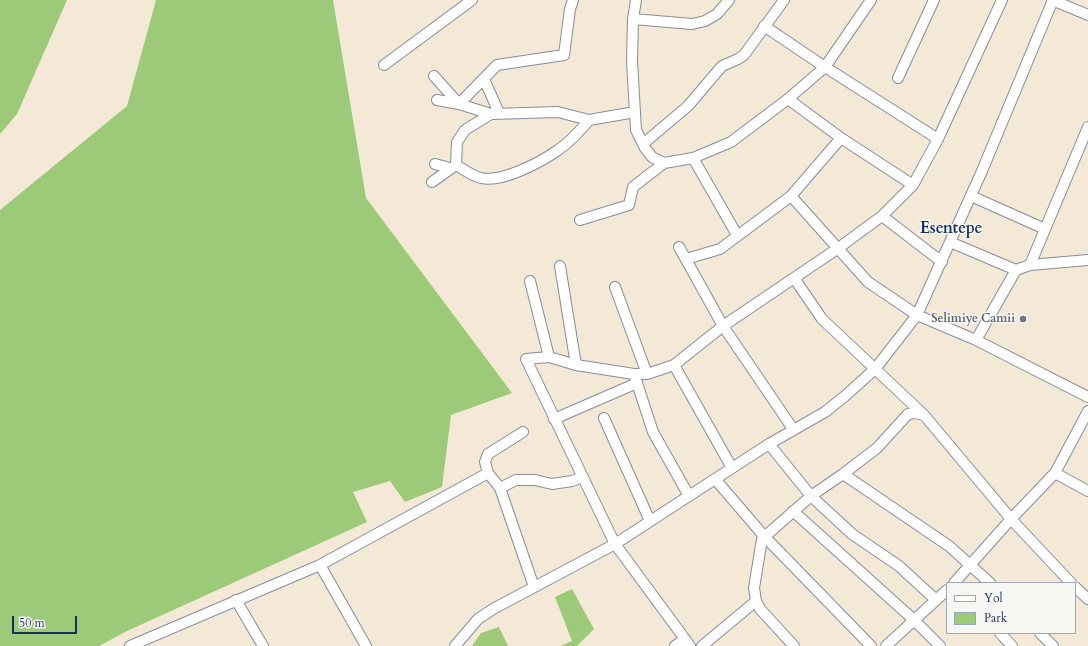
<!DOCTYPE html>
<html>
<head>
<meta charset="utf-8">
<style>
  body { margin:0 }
  #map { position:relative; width:1088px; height:646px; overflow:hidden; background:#f3e9d6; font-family:Cardo,serif }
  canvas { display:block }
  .legend { position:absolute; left:946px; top:582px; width:130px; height:52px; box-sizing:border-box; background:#f6f6f2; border:1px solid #9ea6b7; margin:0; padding:5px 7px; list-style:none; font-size:12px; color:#1b2f5e }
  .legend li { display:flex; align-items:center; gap:8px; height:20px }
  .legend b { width:20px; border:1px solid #9ea6b7 }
  .scale { position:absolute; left:12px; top:616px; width:65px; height:18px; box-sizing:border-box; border:2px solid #1b2f5e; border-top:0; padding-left:5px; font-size:12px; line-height:14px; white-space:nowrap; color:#1b2f5e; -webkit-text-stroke:3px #f6f6f2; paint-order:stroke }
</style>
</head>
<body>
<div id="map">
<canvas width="1088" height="646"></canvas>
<ul class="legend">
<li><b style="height:5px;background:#fff"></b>Yol</li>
<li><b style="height:11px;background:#9cca78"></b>Park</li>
</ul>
<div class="scale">50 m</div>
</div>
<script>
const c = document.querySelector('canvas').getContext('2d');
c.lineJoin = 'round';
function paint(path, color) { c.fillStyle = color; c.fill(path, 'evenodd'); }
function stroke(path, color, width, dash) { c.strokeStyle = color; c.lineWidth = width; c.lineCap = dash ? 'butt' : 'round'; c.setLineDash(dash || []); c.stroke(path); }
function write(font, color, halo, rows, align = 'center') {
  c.font = font + ' Cardo,serif'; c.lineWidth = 3; c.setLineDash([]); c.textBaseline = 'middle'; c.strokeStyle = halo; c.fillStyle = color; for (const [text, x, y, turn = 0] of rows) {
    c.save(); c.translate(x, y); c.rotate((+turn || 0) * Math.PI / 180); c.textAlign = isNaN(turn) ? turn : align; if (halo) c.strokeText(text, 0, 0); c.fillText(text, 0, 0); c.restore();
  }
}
const green = new Path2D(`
  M0,0H67L17,114L0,134Z
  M156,0H333L366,198L512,393L451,415L442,487L405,502L390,481L353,492L367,522L127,631L99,646H0V210L127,106Z
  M572,589L594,629L577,646H561L572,641L555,597Z
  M499,627L508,646H472L481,633Z`);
const minor = new Path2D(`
  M636,0L633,19L632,61L636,130L645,148L652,157L664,163L693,158L731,142L788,99L825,67L871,0
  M1052,0L1088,15
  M633,19L692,24L705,21L717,14L729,0
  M764,26L825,67L938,139
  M384,65L472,0
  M434,76L459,104L491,114
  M898,78L934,0
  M484,79L499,113
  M788,99L841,138L913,185
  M437,100L459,104L497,65L564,55L570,9L573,0
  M589,120C580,131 570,142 558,150C541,162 502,183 481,178C472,176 463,169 456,165L457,142L465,130L491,114L558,112L589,120L635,112
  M643,144L688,106L722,66L738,59L744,55L784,0
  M693,158L737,235
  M435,164L450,168
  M432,182L456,165
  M791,196L868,282L917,315L976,340L1088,397
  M971,196L1045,229
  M882,216L942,262
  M580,220L629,205L633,187L664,163
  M950,242L1016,270
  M679,247L723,326L793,429
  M686,259L720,249L791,196L841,138
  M1030,265L1088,127
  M560,266L576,365
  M794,278L822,319L924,415L1011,519L1071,583
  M530,281L549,357
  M615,287L647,374
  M976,340L1016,270L1030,265L1088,260
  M674,365L732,468
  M634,374L653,432L689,496
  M604,418L650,521
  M554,419L637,383
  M523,432L488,454L485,462L488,473L500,488L534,587
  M769,444L811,496L852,534L899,566L936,600
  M1055,473L1088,491
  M843,474L949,546L990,583
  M715,479L764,536L871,646
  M500,488L516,480H535L552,484L572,481L582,477
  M793,511L914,620L940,646
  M320,565L366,646
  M954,583L1011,519L1055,473L1088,411
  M1075,587L1088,599
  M236,600L263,646
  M1000,633L1012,646
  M1040,633L1053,646
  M130,646L320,565L488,473
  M455,646L478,619L493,609L615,544L769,444L825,412L845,396L875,369L917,315L982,171L1053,0
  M675,646L685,639
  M690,646L615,544L526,359L549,357L576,365L634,374H647L674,365L723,326L837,249L882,216L913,185L938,139L1002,0
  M702,646L756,601
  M794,646L760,609L756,601L754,588L762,539L811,496L843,474L877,448L908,414L915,413L924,415
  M886,646L947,590`);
const markers = [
  [1023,319,4,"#6b7280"]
];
const worshipNames = [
  ["Selimiye Camii",1015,319]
];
const districtNames = [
  ["Esentepe",951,229]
];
paint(green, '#9cca78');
stroke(minor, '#878c9a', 12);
stroke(minor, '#fff', 10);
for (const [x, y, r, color] of markers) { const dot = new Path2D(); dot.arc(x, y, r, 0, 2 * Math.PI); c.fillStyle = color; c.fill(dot); stroke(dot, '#f6f6f2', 1.5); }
write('bold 12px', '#5b616d', '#f6f6f2', worshipNames, 'right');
write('bold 16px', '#1b2f5e', '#f6f6f2', districtNames);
</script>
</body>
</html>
